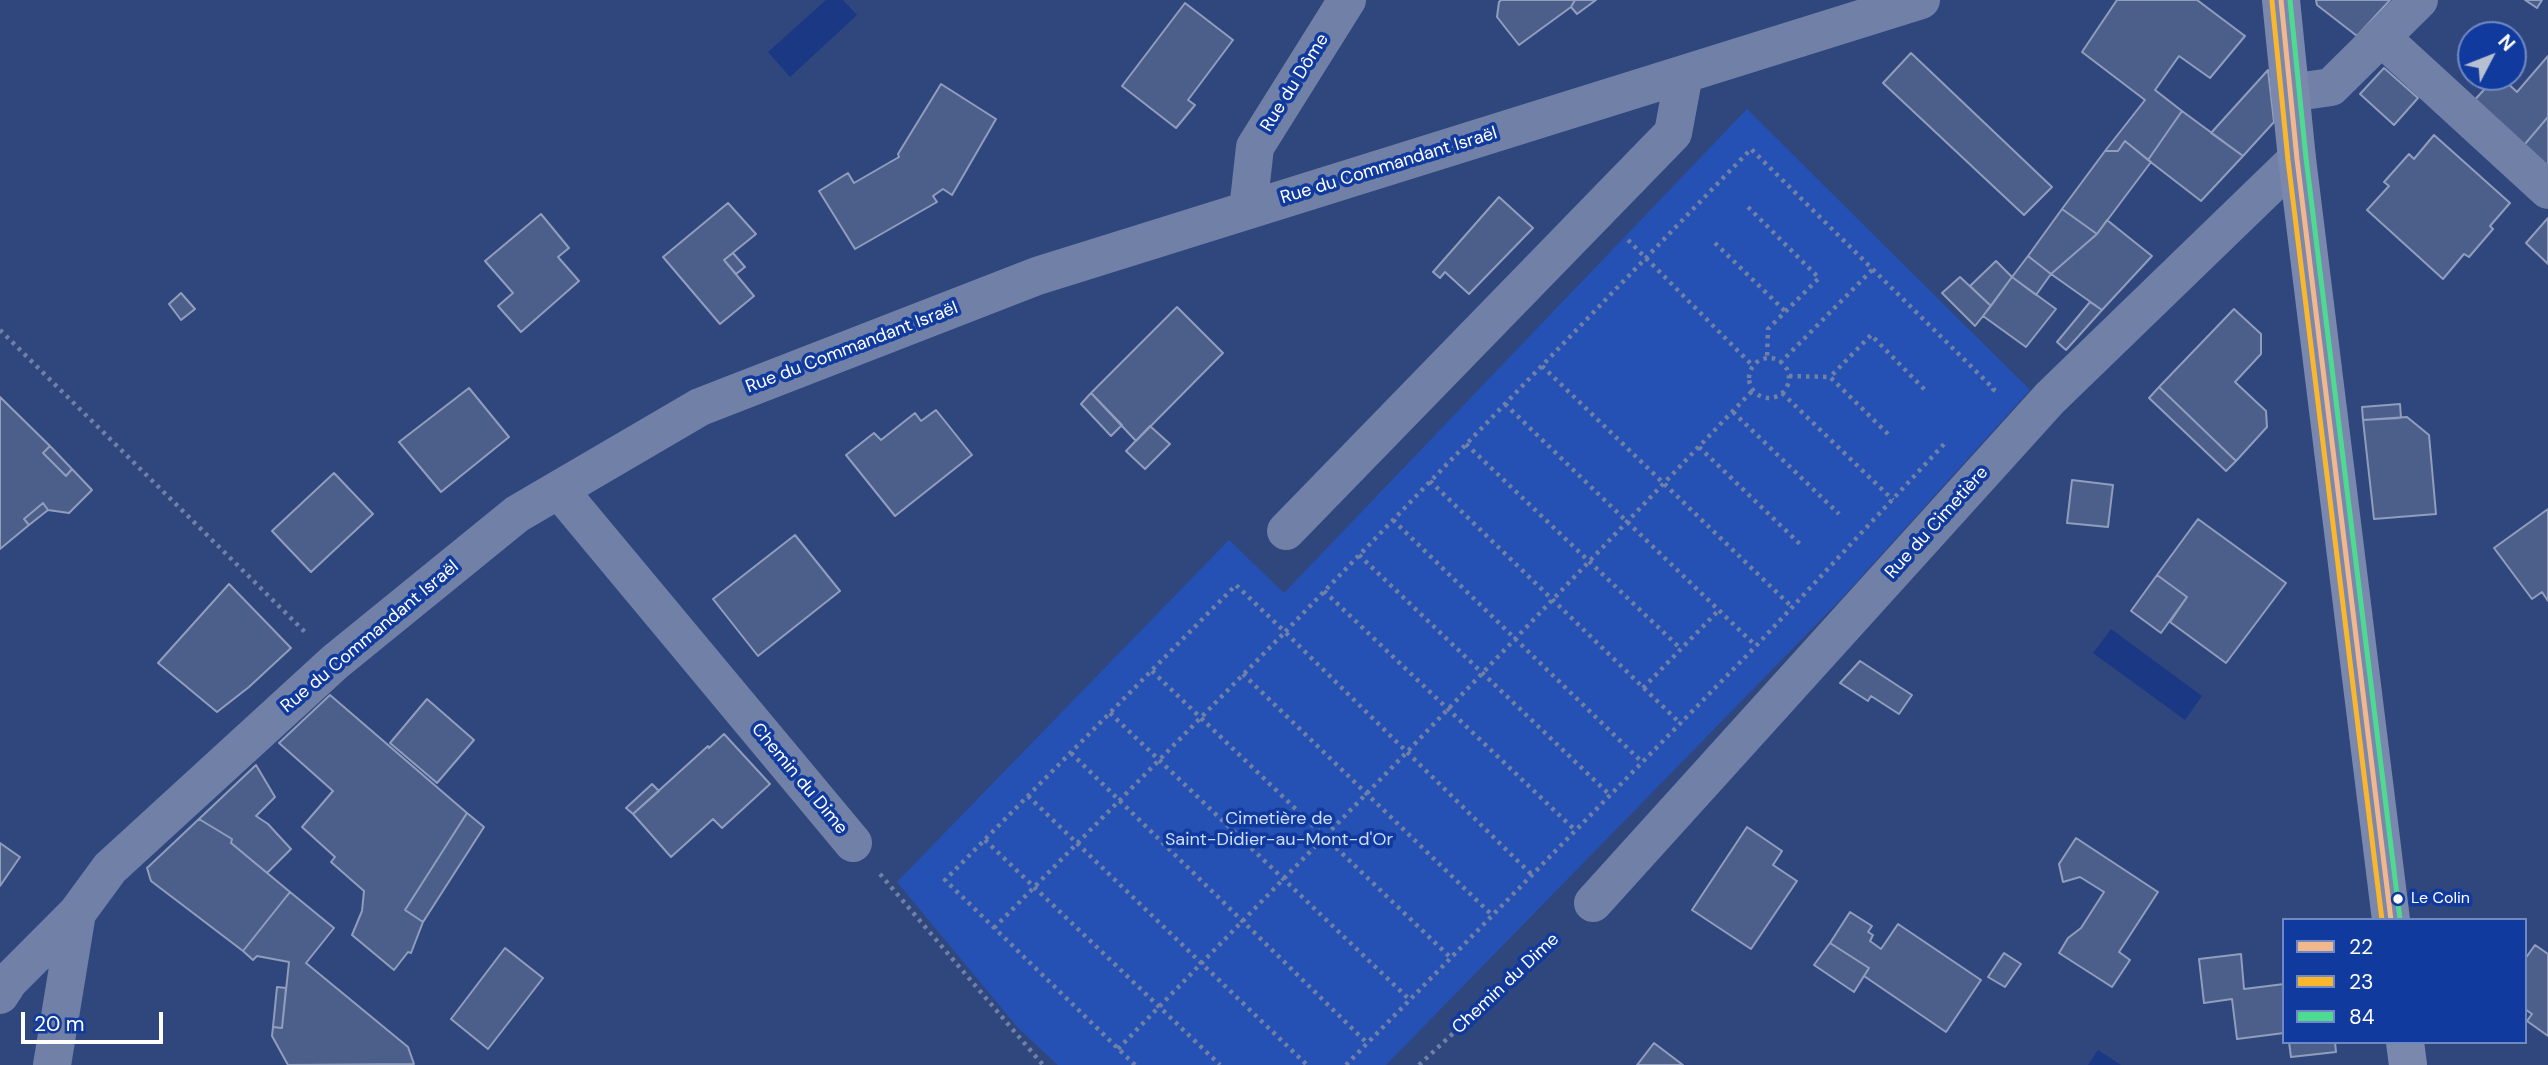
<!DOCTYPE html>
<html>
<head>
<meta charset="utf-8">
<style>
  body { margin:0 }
  #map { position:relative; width:2548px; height:1065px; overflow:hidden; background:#30477e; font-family:"DM Sans",sans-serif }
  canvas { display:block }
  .legend { position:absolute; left:2282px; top:918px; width:245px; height:126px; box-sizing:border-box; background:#103a9e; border:2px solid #7089c5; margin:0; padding:9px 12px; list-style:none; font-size:21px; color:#fff }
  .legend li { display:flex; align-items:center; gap:14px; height:35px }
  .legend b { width:35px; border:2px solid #7089c5 }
  .north { position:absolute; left:2457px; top:21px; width:70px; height:70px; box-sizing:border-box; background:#103a9e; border:2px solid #7089c5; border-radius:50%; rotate:48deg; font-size:19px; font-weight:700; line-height:28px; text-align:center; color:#fff }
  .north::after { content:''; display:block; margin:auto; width:24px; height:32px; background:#b7bfd2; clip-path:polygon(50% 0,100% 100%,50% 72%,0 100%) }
  .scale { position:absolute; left:21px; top:1012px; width:142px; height:32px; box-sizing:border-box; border:4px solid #fff; border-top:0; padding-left:9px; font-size:21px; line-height:24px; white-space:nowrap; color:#fff; -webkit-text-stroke:5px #103a9e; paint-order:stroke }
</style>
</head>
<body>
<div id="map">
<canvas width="2548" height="1065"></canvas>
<ul class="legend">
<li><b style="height:9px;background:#f1b78d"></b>22</li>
<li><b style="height:9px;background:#fab62d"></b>23</li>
<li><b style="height:9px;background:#4ddb92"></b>84</li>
</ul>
<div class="north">N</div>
<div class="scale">20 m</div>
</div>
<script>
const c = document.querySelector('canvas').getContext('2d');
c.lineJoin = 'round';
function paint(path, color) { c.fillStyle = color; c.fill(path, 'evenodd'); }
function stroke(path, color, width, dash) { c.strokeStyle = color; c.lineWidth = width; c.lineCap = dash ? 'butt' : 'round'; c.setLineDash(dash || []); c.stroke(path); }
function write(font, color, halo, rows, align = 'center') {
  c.font = font + ' "DM Sans",sans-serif'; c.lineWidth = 7; c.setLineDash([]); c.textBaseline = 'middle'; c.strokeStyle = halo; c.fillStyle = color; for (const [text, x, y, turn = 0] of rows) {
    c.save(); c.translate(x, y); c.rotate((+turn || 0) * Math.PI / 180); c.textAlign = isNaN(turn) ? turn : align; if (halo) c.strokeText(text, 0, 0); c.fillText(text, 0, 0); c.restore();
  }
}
const green = new Path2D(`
  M1747,109L2030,390L1843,597L1386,1065H1058L1019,1029L897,882L1229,540L1284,593Z`);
const water = new Path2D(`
  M826,0H843L857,15L790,77L768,52Z
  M2111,629L2202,696L2185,720L2093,653Z
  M2098,1050L2121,1065H2088Z`);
const building = new Path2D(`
  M1501,0H1575L1571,7L1519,45L1497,17L1499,2Z
  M1596,0L1577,14L1571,7L1575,0Z
  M2117,0H2197L2245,36L2210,78L2179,56L2155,90L2182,111L2148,160L2125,141L2118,151H2105L2145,100L2082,52Z
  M2316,0H2390L2357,36L2317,5Z
  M2525,0H2542L2537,8Z
  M1185,3L1233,40L1188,100L1195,105L1176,128L1122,86Z
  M1911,53L2052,187L2024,215L1883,83Z
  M2548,56V117L2519,151L2469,106L2494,79H2503L2517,92Z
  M2384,68L2418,98L2394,125L2360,94Z
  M2268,70L2274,122L2243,156L2211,133Z
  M941,84L996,119L952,195L943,189L933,196L937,202L855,249L819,191L848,173L854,183L899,157L898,154Z
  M2182,111L2243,156L2201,201L2148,160Z
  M2548,117V177L2519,151Z
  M2434,135L2510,203L2490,226L2493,229L2469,257L2464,254L2443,279L2367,210L2389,186L2384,182L2409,154L2414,159Z
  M2125,141L2151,162L2097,234L2062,209L2105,151H2118Z
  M1499,197L1533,228L1469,294L1445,272L1440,278L1433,272Z
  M728,203L756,234L724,260L754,296L720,324L663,257Z
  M2062,209L2097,234L2051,274L2028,256Z
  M541,214L569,248L558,257L579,281L521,332L498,306L513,293L485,261Z
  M2548,218V264L2526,243Z
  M2107,220L2152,256L2102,310L2051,274L2097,234Z
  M733,253L745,267L736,274L724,260Z
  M2028,256L2051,274L2036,295L2012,277Z
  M1996,261L2012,277L1991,306L1970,286Z
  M1960,277L1991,306L1975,326L1942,293Z
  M2012,277L2056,309L2026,347L1983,316Z
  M181,293L195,309L181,320L169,304Z
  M2090,302L2102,310L2066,350L2057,342Z
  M1177,307L1223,353L1136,441L1091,393Z
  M2234,309L2261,334V354L2235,382L2266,411L2267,427L2236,461L2159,387Z
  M2159,387L2236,461L2226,471L2149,398Z
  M469,388L509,437L441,492L399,442Z
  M1091,393L1122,425L1111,436L1081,404Z
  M0,397L50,446L43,453L66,476L72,469L92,490L69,513L48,510L43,503L24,519L29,525L0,549Z
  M2400,404L2401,418L2363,420L2362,407Z
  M936,410L972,455L895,516L846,455L874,433L881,440L915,413L921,421Z
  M2407,417L2429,435L2436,514L2374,519L2363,420Z
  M1150,426L1170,444L1145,469L1126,451Z
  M50,446L72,469L66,476L43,453Z
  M334,473L373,514L311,572L272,531Z
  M2072,480L2113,485L2108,527L2067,523Z
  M43,503L48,510L29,525L24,519Z
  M2548,509V601L2542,592L2532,599L2494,548Z
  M2198,519L2286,583L2226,663L2170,622L2187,597L2157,575Z
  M795,535L840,591L758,656L713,599Z
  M2157,575L2187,597L2161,633L2131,611Z
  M229,584L291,648L249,687L217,712L158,663Z
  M1860,661L1912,695L1899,714L1871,696L1868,701L1840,683Z
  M330,695L467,813L405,910L423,922L411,953L408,952L394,970L352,935L362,911L364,891L331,862L335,857L302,827L333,791L279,743Z
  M427,699L474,740L437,783L390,743Z
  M724,734L770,784L722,828L713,819L671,857L633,814L708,746L709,748Z
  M256,765L275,797L256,816L268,824L291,849L267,873L231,843L232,839L199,819Z
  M652,784L659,791L633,814L626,808Z
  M467,813L484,827L423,922L405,910Z
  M199,819L232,839L231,843L290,892L243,951L151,881L147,868Z
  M1747,827L1782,851L1773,865L1797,881L1751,949L1692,910Z
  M2076,838L2158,892L2119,952L2130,960L2112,987L2059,953L2068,938L2081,928L2104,892L2080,877L2063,882L2059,864Z
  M0,843L20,857L0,886Z
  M290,892L334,928L306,963L408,1047L414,1064L288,1065L272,1036L273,1027L282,1028L289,962L257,956L253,960L243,951Z
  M1850,912L1872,926L1868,932L1873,935L1870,941L1881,949L1898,924L1981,980L1946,1032L1864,976L1869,968L1830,943Z
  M1830,943L1869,968L1854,992L1814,965Z
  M2535,945L2548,954V1036L2527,1021L2532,1014L2525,1009V959Z
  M505,948L543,978L488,1049L451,1019Z
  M2004,953L2021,964L2005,987L1988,977Z
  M2241,954L2244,989L2284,984V1033L2237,1039L2232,999L2204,1003L2199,959Z
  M277,987L286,988L282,1028L273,1027Z
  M2289,1042H2335L2336,1052L2291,1057Z
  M1654,1043L1683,1065H1637Z`);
const path = new Path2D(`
  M1748,207L1819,278L1768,329L1767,359
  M1628,240L1753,366
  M1715,243L1786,312
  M0,330L305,632
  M1749 378a20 20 0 1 1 40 0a20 20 0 1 1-40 0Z
  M1780,363L1873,269
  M1542,366L1793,608
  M1789,376L1830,377
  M1782,393L1893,500
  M1505,404L1756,646
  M1733,412L1839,514
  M1888,434L1830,377L1871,335L1926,391
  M1466,444L1681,649
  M1699,447L1803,547
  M1430,481L1681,724
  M1393,520L1643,763
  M1359,555L1611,796
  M1324,591L1576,831
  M1152,671L1451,958
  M1243,674L1493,916
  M1643,688L1719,610
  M1110,713L1410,1000
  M1071,753L1367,1043
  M1028,796L1307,1065
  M985,840L1220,1065
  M880,874L1043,1065
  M994,928L1285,632L1532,875
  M1118,1049L1407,752L1753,390
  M1135,1065L945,880L1236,585L1285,632L1751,149L1994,389L1991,393
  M1346,1065L1756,646L1945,443
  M1419,1065L1562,932`);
const minor = new Path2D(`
  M2381,37L2548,190
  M2290,93L2331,87L2419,0
  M1248,210L1255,147L1347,0
  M559,490L853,843
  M1286,531L1673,133L1684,74
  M1593,903L2050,398L2297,159
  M0,995L9,981L77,913
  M52,1065L77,913L110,868L335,662L517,514L700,407L1037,276L1921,0`);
const major = new Path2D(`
  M2281,0L2297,159L2391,920
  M2405,1042L2408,1065`);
const bus1 = new Path2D(`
  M2281,0L2297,159L2391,920`);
const bus2 = new Path2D(`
  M2272,1L2288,160L2382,920`);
const bus3 = new Path2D(`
  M2290,0L2306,158L2400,919`);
const markers = [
  [2398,899,6,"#fff"]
];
const busNames = [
  ["Le Colin",2411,899]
];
const streetNames = [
  ["Rue du Dôme",1295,83,-58],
  ["Rue du Commandant Israël",1389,166,-17],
  ["Rue du Commandant Israël",852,348,-21],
  ["Rue du Cimetière",1937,523,-48],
  ["Rue du Commandant Israël",370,637,-40],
  ["Chemin du Dime",799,779,50],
  ["Chemin du Dime",1506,984,-43]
];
const parkNames = [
  ["Cimetière de",1279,819],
  ["Saint-Didier-au-Mont-d'Or",1279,840]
];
paint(green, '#2551b4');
paint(water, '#1a3883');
paint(building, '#4c5f8b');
stroke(building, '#909dbc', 2);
stroke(path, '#7080a7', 4.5, [3.5, 5]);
stroke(minor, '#7080a7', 38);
stroke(major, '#7a88ad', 38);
stroke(bus1, '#f1b78d', 5);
stroke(bus2, '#fab62d', 5);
stroke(bus3, '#4ddb92', 5);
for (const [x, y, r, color] of markers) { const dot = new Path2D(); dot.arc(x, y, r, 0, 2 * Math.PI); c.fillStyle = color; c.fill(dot); stroke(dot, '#103a9e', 2.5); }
write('16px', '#fff', '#103a9e', busNames, 'left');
write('18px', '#fff', '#103a9e', streetNames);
write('18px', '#cfdefe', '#103a9e', parkNames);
</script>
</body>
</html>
